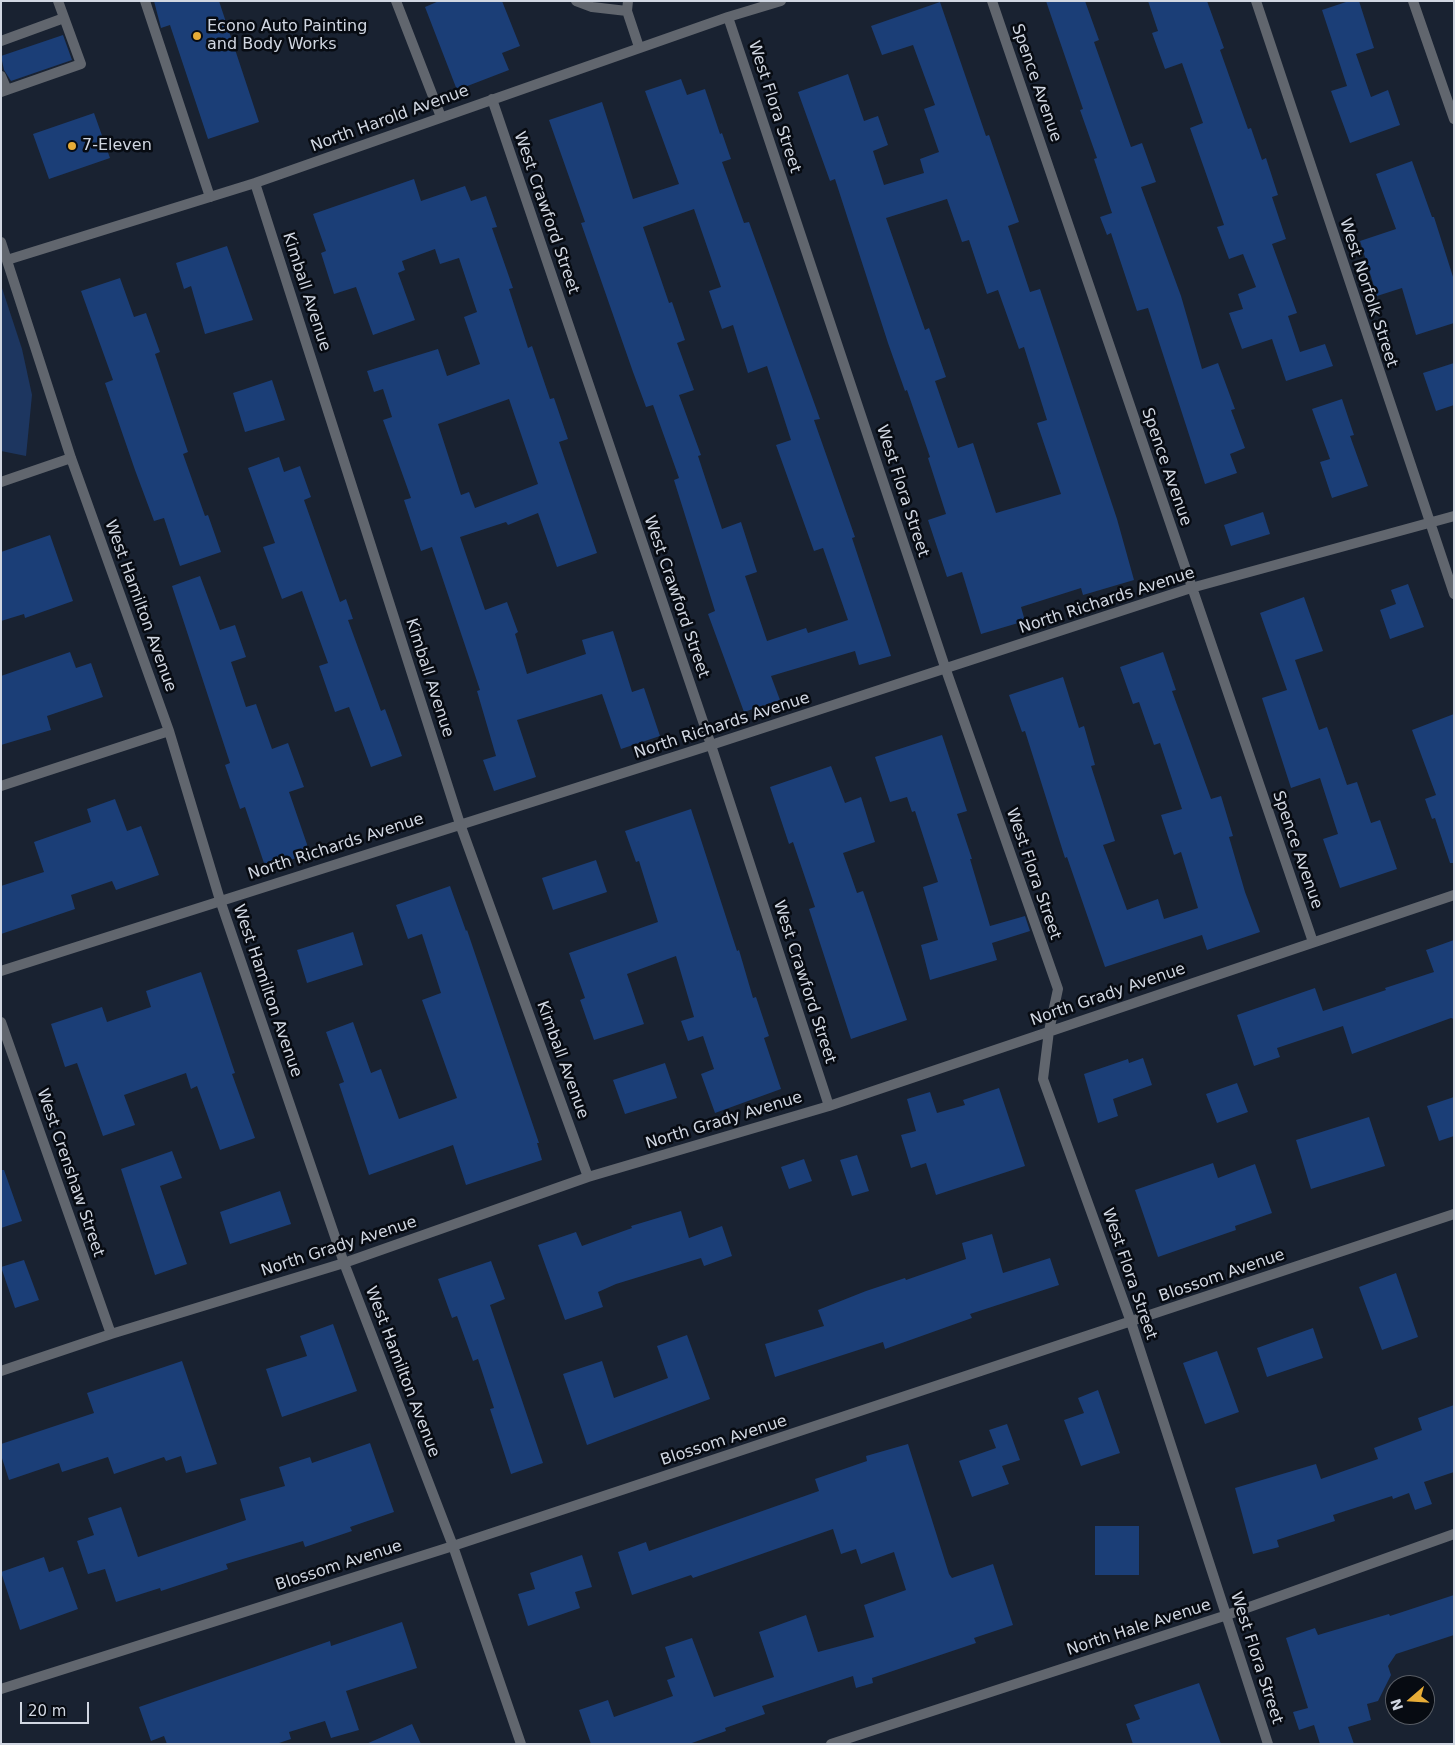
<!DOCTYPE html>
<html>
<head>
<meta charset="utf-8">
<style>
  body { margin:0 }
  #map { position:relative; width:1455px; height:1745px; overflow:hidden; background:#192231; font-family:"DejaVu Sans",sans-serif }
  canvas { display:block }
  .frame { position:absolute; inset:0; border:2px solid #d1d7e2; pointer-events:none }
  .north { position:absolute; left:1385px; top:1675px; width:50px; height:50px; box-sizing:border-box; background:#070b12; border:1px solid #585d65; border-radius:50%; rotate:251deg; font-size:14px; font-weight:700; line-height:20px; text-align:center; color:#d1d7e2 }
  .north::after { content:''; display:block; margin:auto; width:18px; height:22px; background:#e7ac37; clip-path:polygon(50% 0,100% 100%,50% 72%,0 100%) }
  .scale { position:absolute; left:20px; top:1702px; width:69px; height:22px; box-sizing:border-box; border:2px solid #d1d7e2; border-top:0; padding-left:6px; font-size:15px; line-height:18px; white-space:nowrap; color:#d1d7e2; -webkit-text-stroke:4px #070b12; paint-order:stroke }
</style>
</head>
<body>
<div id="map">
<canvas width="1455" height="1745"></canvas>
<div class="frame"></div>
<div class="north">N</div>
<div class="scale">20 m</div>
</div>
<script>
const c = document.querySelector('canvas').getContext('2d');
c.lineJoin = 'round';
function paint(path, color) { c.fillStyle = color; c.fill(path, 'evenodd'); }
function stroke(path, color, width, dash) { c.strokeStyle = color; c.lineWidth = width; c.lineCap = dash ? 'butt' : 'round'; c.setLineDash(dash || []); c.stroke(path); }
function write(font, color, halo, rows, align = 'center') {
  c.font = font + ' "DejaVu Sans",sans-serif'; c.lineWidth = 5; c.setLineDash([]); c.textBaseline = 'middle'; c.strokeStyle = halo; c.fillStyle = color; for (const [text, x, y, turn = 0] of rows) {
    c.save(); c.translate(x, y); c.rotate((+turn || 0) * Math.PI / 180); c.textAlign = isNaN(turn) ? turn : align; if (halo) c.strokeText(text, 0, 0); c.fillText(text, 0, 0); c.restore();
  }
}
const green = new Path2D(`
  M1,285L22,349L32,395L26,456L1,451Z`);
const building = new Path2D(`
  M154,1H219L259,122L208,139L170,25L161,28Z
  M439,1H502L520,46L502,53L509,70L457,90L425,7Z
  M1046,1H1085L1099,40L1094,42L1131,147L1142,143L1156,182L1141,187L1181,296L1202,369L1218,363L1235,409L1231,410L1245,448L1230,454L1237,473L1205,484L1148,308L1137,311L1111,233L1107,235L1100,217L1112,213L1094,159L1097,158L1080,110L1083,109Z
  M1148,1H1207L1224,48L1220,50L1248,129L1251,128L1262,160L1266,158L1278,195L1272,197L1286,239L1272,244L1297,313L1288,316L1300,352L1325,344L1333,366L1286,381L1272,339L1242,349L1229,313L1243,309L1238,294L1256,287L1243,254L1229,259L1217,227L1224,225L1190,128L1203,123L1182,63L1165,69L1152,33L1158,31Z
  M1349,1H1359L1374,48L1356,54L1371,97L1388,90L1400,125L1350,143L1331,91L1347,86L1322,10Z
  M940,2L986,136L989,135L1019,222L1008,226L1030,292L1040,289L1117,519L1134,580L1083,595L1081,588L1021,607L1025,621L981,634L962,572L947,577L928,520L946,514L928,458L930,457L907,390L905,391L888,343L835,179L830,181L798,92L848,74L864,121L878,116L888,145L873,151L884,185L924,173L920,159L939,152L924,109L935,105L913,45L882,55L871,26ZM947,199L962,242L969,240L987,294L998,290L1019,349L1024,347L1047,420L1037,423L1061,494L996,513L973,443L958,448L935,381L946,377L929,328L925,330L886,218Z
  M63,35L72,60L11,81L4,70L1,56Z
  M681,79L687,95L705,89L720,134L722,133L731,159L722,162L744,223L749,222L820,419L814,420L855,537L852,538L891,656L859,665L855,651L771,676L780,700L744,712L708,614L715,611L674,480L679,478L653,405L646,407L633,372L581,223L585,222L549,120L602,102L633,199L679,184L645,91ZM694,209L721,287L709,291L722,329L733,325L748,373L767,366L791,440L776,445L814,551L823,548L848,620L808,633L806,628L767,641L745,576L757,572L741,522L722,529L698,456L701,455L679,395L694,390L677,343L685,340L672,302L669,303L643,227Z
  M94,113L110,158L49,179L33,134Z
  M1412,161L1432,217H1434L1454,280V323L1416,335L1402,288L1377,296L1360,241L1396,229L1376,174Z
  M414,179L421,201L465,186L471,201L486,196L497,227L492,228L513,288L509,289L528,348L532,346L550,399L554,398L568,439L559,442L597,553L557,567L538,513L508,525L506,522L460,537L485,610L507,602L518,632L515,634L527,674L586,654L582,640L613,631L632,692L644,688L660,736L621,749L602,694L517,720L536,777L494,791L483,760L496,756L477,691L480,690L432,547L421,551L404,500L411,498L383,420L392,417L383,389L374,392L367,371L438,349L447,376L480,364L464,317L477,312L459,258L440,264L435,249L402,261L405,270L398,273L415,320L373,335L356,287L334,294L321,253L326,251L313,214ZM509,399L538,484L475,508L469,492L461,495L438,424Z
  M227,246L253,320L205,334L191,286L184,289L176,263Z
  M120,278L134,317L146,313L160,352L155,354L188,452L183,454L205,516L208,515L221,552L180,566L164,518L154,521L135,470L105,383L113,380L81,291Z
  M1454,363V405L1436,411L1423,373Z
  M272,380L285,420L245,432L233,393Z
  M1342,399L1354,435L1350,436L1368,486L1332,498L1320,462L1330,459L1312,409Z
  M279,457L284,472L300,466L311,497L304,500L340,602L346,599L353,619L348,620L381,711L385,709L402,756L371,767L349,707L335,712L319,666L328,663L302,591L282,599L263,547L275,543L248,468Z
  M1263,512L1270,534L1231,546L1224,525Z
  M50,535L73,601L25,618L24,614L1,621V552Z
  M200,576L220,630L235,625L246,657L231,662L246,707L256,704L272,749L288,743L304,787L289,792L310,853L266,869L245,807L240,809L225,765L230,763L172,586Z
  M1408,584L1424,627L1390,639L1380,610L1396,604L1391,590Z
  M1304,597L1323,651L1295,660L1319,730L1327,727L1347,785L1357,782L1371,823L1380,820L1397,869L1340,888L1323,839L1338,834L1320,778L1291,788L1262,698L1287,690L1260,613Z
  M70,652L76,668L91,663L103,697L47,716L51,730L1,745V676Z
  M1163,652L1176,690L1172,691L1211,799L1221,796L1233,836L1229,837L1245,892L1260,932L1207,950L1202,935L1105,967L1067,857L1065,858L1025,731L1022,732L1009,695L1063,677L1079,728L1084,726L1095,765L1091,766L1115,841L1103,845L1127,910L1158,899L1164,919L1198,908L1181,852L1174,855L1161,815L1182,809L1160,743L1154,745L1139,702L1133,704L1120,667Z
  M1454,714V863H1450L1435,818L1432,819L1425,799L1436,795L1412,730Z
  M942,735L967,811L957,814L972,859H970L990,926L1025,916L1030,931L992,943L997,960L930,980L921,945L938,940L923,887L938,882L915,811L912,812L907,797L890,802L875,757Z
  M831,766L845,803L861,797L875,842L843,853L857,893L863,891L907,1020L851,1039L809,909L815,907L793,842L789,844L770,787Z
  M115,799L127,831L141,826L159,875L116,890L112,881L71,895L75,909L1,934V886L44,872L34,842L91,822L87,809Z
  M691,809L737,951L739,950L753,998L756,997L769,1036L764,1038L781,1089L715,1113L701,1074L714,1069L703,1036L688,1041L681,1021L694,1017L676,956L627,974L644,1024L594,1040L580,1000L585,998L569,953L658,922L639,861L636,862L625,831Z
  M596,860L607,892L553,910L542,878Z
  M450,886L466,931L467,930L539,1143H537L542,1160L466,1185L453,1145L369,1175L339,1084L344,1082L326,1032L353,1022L371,1073L381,1069L399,1119L457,1098L422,1000L441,993L422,934L408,939L396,905Z
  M353,932L363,965L307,983L297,950Z
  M1454,940V1019L1451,1018L1352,1054L1343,1026L1277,1048L1280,1057L1254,1066L1237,1015L1315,988L1323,1011L1386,990L1385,988L1434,972L1426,950Z
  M201,972L235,1073L232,1074L255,1138L220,1150L197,1086L191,1089L186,1073L124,1095L135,1125L103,1136L77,1063L65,1067L51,1024L102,1007L107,1022L151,1007L146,991Z
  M1143,1058L1152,1085L1113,1099L1118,1116L1098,1123L1084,1074L1128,1059L1129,1063Z
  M665,1063L677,1098L625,1114L613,1080Z
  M1237,1083L1248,1112L1217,1123L1206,1094Z
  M999,1088L1025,1166L936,1195L926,1163L911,1168L901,1135L916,1131L907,1099L930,1092L937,1113L965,1105L963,1100Z
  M1454,1097V1136L1439,1141L1427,1106Z
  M1369,1117L1385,1166L1311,1189L1296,1140Z
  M172,1151L182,1178L160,1186L187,1264L155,1275L121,1169Z
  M857,1155L869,1191L852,1196L840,1160Z
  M804,1159L812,1181L789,1189L781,1167Z
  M1213,1163L1218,1178L1255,1164L1272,1213L1235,1226L1236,1230L1158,1257L1135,1190Z
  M1,1170H4L22,1221L1,1228Z
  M280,1191L291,1224L230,1244L220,1212Z
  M681,1211L689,1238L722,1226L732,1256L704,1266L701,1258L616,1284L598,1292L603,1307L565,1320L538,1245L576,1232L582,1246L632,1228L631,1226Z
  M992,1234L1003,1273L1050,1258L1059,1285L970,1314L972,1318L885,1349L883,1342L775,1377L765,1344L824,1326L818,1310L866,1291L905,1278L906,1280L966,1259L962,1243Z
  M24,1260L39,1300L15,1308L1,1267Z
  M491,1261L505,1299L490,1305L543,1463L511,1474L490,1409L494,1408L478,1359L473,1361L457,1316L452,1318L438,1279Z
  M1396,1273L1418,1337L1382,1350L1359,1287Z
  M333,1324L357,1391L282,1417L266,1369L307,1356L300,1336Z
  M1313,1328L1323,1358L1267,1377L1257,1348Z
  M687,1335L710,1399L587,1445L563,1374L602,1361L614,1398L668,1378L657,1346Z
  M1217,1351L1239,1412L1205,1424L1183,1363Z
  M182,1361L217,1464L186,1473L181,1456L166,1461L164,1457L114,1474L108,1457L62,1472L59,1463L9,1480L1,1455V1444L94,1413L87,1393Z
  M1098,1390L1120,1453L1081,1466L1064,1420L1084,1413L1078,1398Z
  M1454,1405V1472L1424,1482L1432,1504L1415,1510L1409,1493L1393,1499L1392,1496L1333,1515L1335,1521L1277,1540L1279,1547L1253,1554L1235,1488L1316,1464L1321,1479L1378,1459L1374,1448L1422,1430L1418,1418Z
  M1007,1424L1020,1460L1002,1466L1009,1484L972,1497L959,1461L996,1448L989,1430Z
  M370,1443L394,1512L350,1527L352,1531L305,1547L303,1541L226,1564L228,1569L161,1591L160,1588L116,1602L105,1569L88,1574L77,1541L94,1535L88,1518L121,1507L138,1557L246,1520L240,1499L285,1486L279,1467L310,1457L312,1463Z
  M908,1444L949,1574L952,1578L993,1564L1013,1625L974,1638L976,1643L872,1678L873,1683L856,1688L853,1676L762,1706L765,1714L725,1728L726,1731L689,1744H591L579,1710L608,1700L614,1717L673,1696L667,1680L675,1677L665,1647L692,1638L714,1697L774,1677L759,1632L806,1615L818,1652L874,1637L864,1605L906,1590L894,1552L861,1564L856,1549L841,1554L833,1529L693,1578L691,1575L632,1595L618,1552L646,1542L649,1551L819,1491L815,1479L867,1461L866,1456Z
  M1095,1526H1139V1575H1095Z
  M582,1555L592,1587L575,1592L580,1608L528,1626L518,1594L535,1589L530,1573Z
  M44,1557L49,1572L63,1567L78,1609L20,1630L1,1572Z
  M1454,1595V1635L1396,1654L1388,1666L1391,1675L1378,1701L1367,1704L1371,1720L1348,1727L1354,1744H1320L1314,1725L1299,1730L1293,1712L1308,1708L1286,1638L1315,1628L1318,1635L1389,1614L1390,1616Z
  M402,1622L417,1668L346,1691L359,1730L331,1738L325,1721L289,1732L291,1739L276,1744H167L164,1736L151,1741L139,1707L330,1641L331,1646Z
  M1199,1683L1221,1744H1133L1126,1724L1140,1719L1134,1705Z
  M412,1724L421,1744H366Z`);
const service = new Path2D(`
  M145,1L210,197
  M396,1L441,117
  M576,1L592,7L627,11
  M628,1L627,11L639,47
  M1,41L64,18
  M1,76L7,90
  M1,92L81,64L58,1`);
const minor = new Path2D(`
  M992,1L1313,942
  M1256,1L1454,594
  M1413,1L1454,119
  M728,17L946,670L1058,989L1049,1031L1043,1079L1131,1322L1268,1744
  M492,99L711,745L829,1106
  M255,183L460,824L588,1177
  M1,242L71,458L169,731L220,900L344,1263L453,1546L521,1744
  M7,260L255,183L728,17L781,1
  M1,482L71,458
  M1,786L169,731
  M1,971L711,745L1191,588L1454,516
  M1,1022L111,1334
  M1,1371L111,1334L344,1263L588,1177L829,1106L1454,895
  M1,1689L453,1546L1454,1214
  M831,1744L1227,1615L1454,1534`);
const markers = [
  [197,36,5,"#e7ac37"],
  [72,146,5,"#e7ac37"]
];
const poiNames = [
  ["Econo Auto Painting",207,27],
  ["and Body Works",207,45],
  ["7-Eleven",82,146]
];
const streetNames = [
  ["Spence Avenue",1036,83,71],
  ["West Flora Street",774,107,72],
  ["North Harold Avenue",390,119,-20],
  ["West Crawford Street",546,213,71],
  ["Kimball Avenue",306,292,72],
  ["West Norfolk Street",1368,293,72],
  ["Spence Avenue",1166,467,71],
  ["West Flora Street",902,491,72],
  ["West Crawford Street",676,597,71],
  ["North Richards Avenue",1107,601,-18],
  ["West Hamilton Avenue",140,606,70],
  ["Kimball Avenue",429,678,72],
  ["North Richards Avenue",722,726,-18],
  ["North Richards Avenue",336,847,-18],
  ["Spence Avenue",1297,850,71],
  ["West Flora Street",1033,874,71],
  ["West Crawford Street",804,982,72],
  ["West Hamilton Avenue",267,991,71],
  ["North Grady Avenue",1108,995,-19],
  ["Kimball Avenue",562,1060,70],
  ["North Grady Avenue",724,1121,-17],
  ["West Crenshaw Street",70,1173,71],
  ["North Grady Avenue",339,1247,-18],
  ["West Flora Street",1129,1274,71],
  ["Blossom Avenue",1222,1276,-19],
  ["West Hamilton Avenue",402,1372,69],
  ["Blossom Avenue",724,1441,-18],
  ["Blossom Avenue",339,1566,-18],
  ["North Hale Avenue",1139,1628,-18],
  ["West Flora Street",1256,1658,72]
];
paint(green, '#1d3660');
paint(building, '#1b3e77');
stroke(service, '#61666e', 10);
stroke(minor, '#61666e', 10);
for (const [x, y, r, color] of markers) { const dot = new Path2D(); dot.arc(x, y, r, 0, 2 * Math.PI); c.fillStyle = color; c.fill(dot); stroke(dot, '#070b12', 2); }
write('16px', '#d1d7e2', '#070b12', poiNames, 'left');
write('16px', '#d1d7e2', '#070b12', streetNames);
</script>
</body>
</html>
